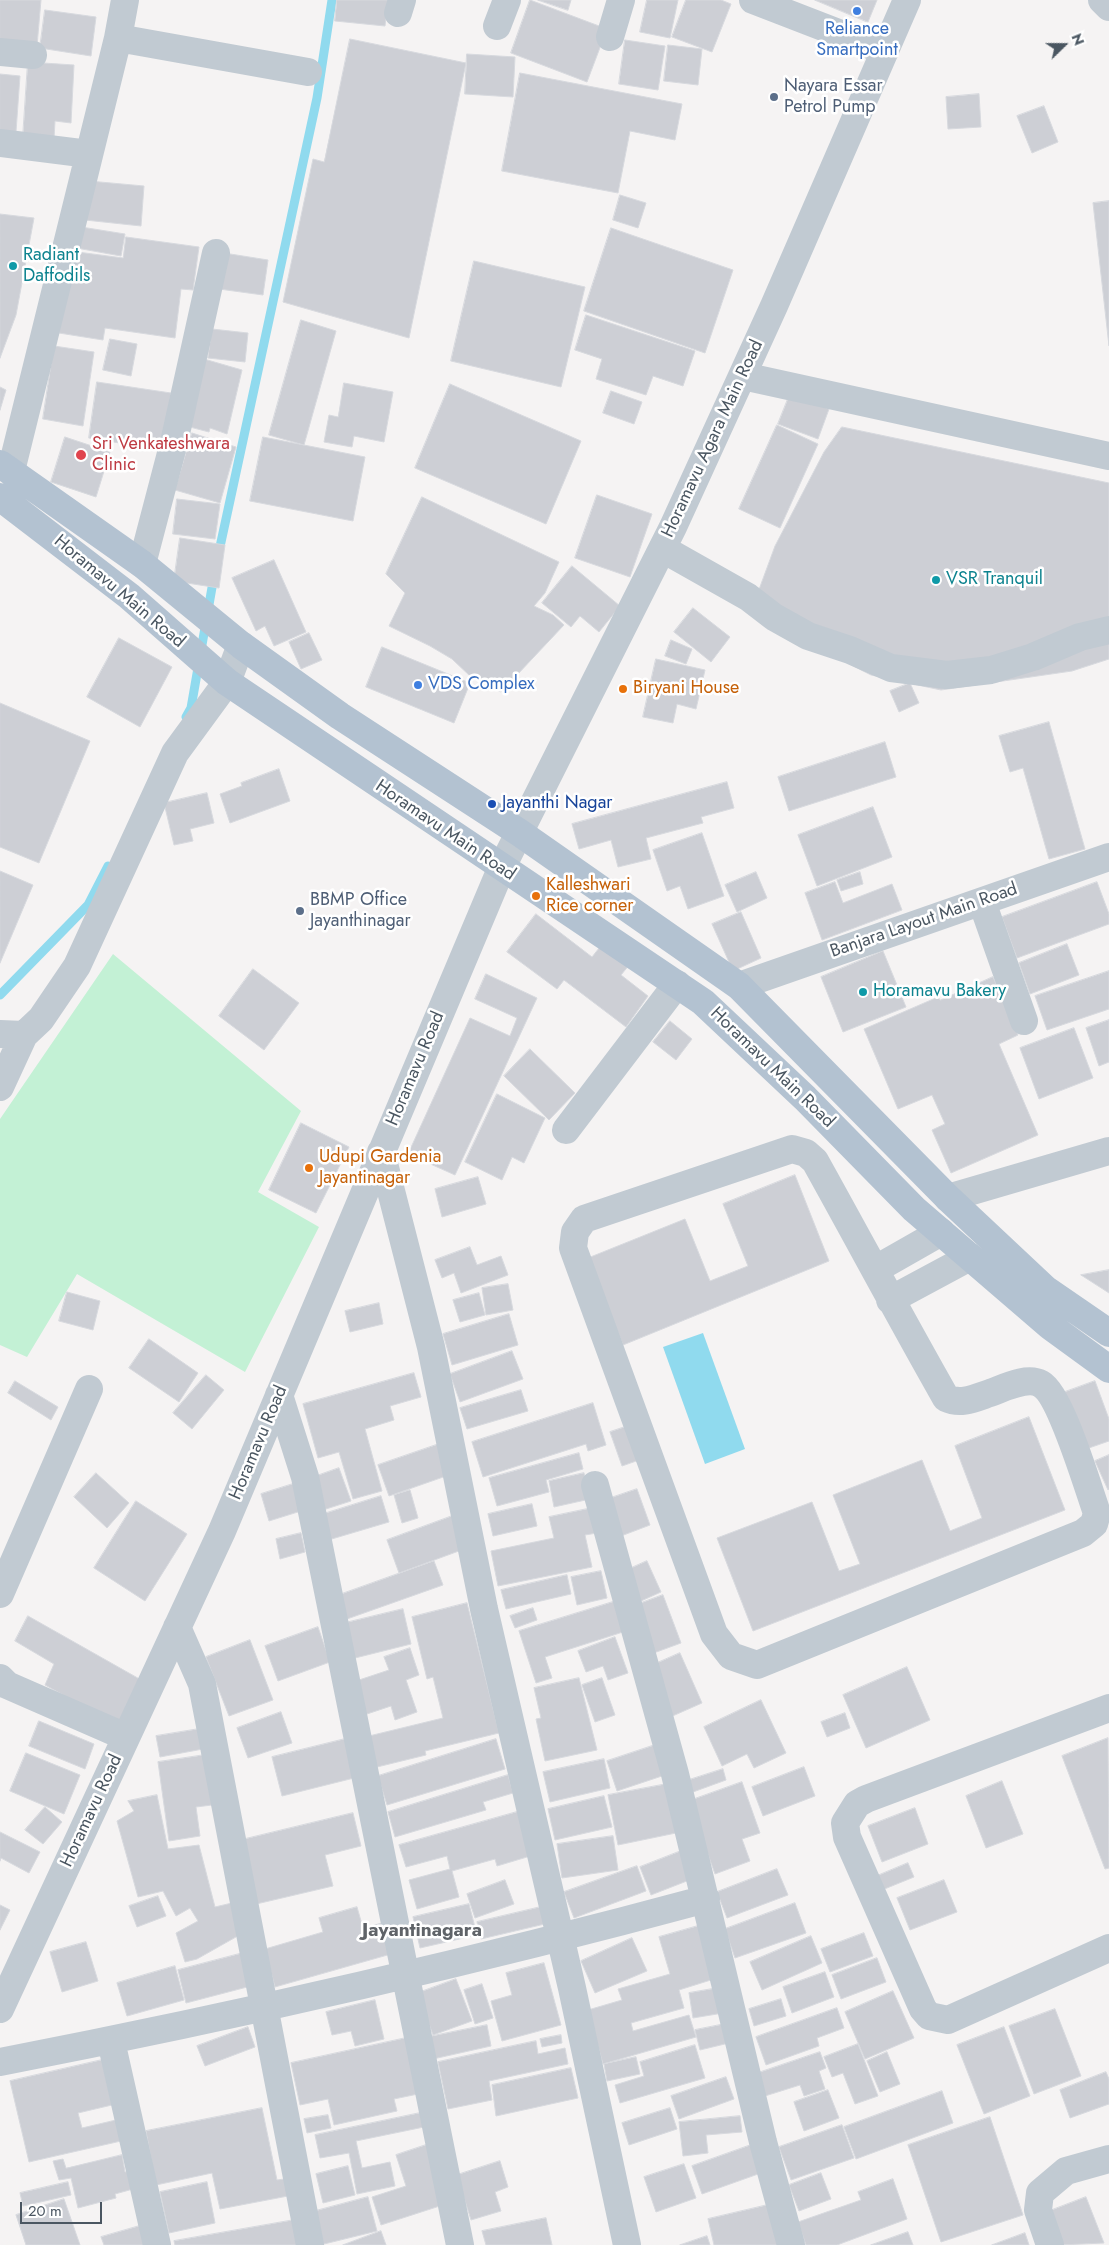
<!DOCTYPE html>
<html>
<head>
<meta charset="utf-8">
<style>
  body { margin:0 }
  #map { position:relative; width:1109px; height:2245px; overflow:hidden; background:#f5f3f3; font-family:Jost,sans-serif }
  canvas { display:block }
  .north { position:absolute; left:1039px; top:20px; width:50px; height:50px; -webkit-text-stroke:4px #fff; paint-order:stroke; rotate:68deg; font-size:14px; font-weight:700; line-height:20px; text-align:center; color:#4a5661 }
  .north::after { content:''; display:block; margin:auto; width:18px; height:22px; background:#4a5661; clip-path:polygon(50% 0,100% 100%,50% 72%,0 100%) }
  .scale { position:absolute; left:20px; top:2202px; width:82px; height:22px; box-sizing:border-box; border:2px solid #4a5661; border-top:0; padding-left:6px; font-size:15px; line-height:18px; white-space:nowrap; color:#4a5661; -webkit-text-stroke:4px #fff; paint-order:stroke }
</style>
</head>
<body>
<div id="map">
<canvas width="1109" height="2245"></canvas>
<div class="north">N</div>
<div class="scale">20 m</div>
</div>
<script>
const c = document.querySelector('canvas').getContext('2d');
c.lineJoin = 'round';
function paint(path, color) { c.fillStyle = color; c.fill(path, 'evenodd'); }
function stroke(path, color, width, dash) { c.strokeStyle = color; c.lineWidth = width; c.lineCap = dash ? 'butt' : 'round'; c.setLineDash(dash || []); c.stroke(path); }
function write(font, color, halo, rows, align = 'center') {
  c.font = font + ' Jost,sans-serif'; c.lineWidth = 5; c.setLineDash([]); c.textBaseline = 'middle'; c.strokeStyle = halo; c.fillStyle = color; for (const [text, x, y, turn = 0] of rows) {
    c.save(); c.translate(x, y); c.rotate((+turn || 0) * Math.PI / 180); c.textAlign = isNaN(turn) ? turn : align; if (halo) c.strokeText(text, 0, 0); c.fillText(text, 0, 0); c.restore();
  }
}
const green = new Path2D(`
  M113,954L301,1111L258,1192L319,1227L245,1372L77,1274L27,1357L0,1345V1119Z`);
const water = new Path2D(`
  M703,1333L745,1449L705,1464L663,1347Z`);
const stream = new Path2D(`
  M218,556L317,98L332,0
  M186,717L191,708L214,576
  M0,995L88,905L108,866`);
const building = new Path2D(`
  M0,0H41L37,46L0,42Z
  M337,0H388L385,26L335,21Z
  M530,0L607,29L587,82L511,53Z
  M538,0H571L568,10Z
  M647,0H678L670,38L640,32Z
  M686,0H721L731,4L712,52L672,37Z
  M815,0H877L868,22Z
  M45,10L96,17L91,56L40,48Z
  M350,39L466,63L409,338L283,302L313,159L324,162Z
  M625,40L665,46L658,90L619,84Z
  M668,45L702,49L698,85L664,81Z
  M467,54L515,57L513,97L465,94Z
  M28,62L74,65L71,123L55,121L54,139L23,137Z
  M520,73L682,104L675,140L630,131L618,193L502,171Z
  M0,74L20,76L16,132L0,130Z
  M979,94L981,127L948,129L946,97Z
  M1044,106L1058,142L1032,153L1017,116Z
  M89,181L144,186L141,226L85,220Z
  M620,195L646,203L638,228L613,220Z
  M1109,201V346L1093,203Z
  M0,214L34,218L16,315L0,358Z
  M75,226L125,234L121,256L71,247Z
  M611,228L733,270L705,353L584,311Z
  M126,237L199,247L193,290L181,289L175,338L105,328L103,340L59,333L70,251L123,258Z
  M224,253L268,260L263,295L219,289Z
  M474,261L585,287L561,387L451,361Z
  M586,315L695,351L683,386L653,376L646,395L596,379L602,359L575,350Z
  M301,320L336,331L304,445L269,435Z
  M212,329L248,333L245,362L208,358Z
  M110,339L137,344L131,376L103,370Z
  M54,346L94,352L83,426L43,419Z
  M204,359L242,370L227,434L210,428L209,432L186,426Z
  M97,382L171,393L162,450L89,438Z
  M344,383L393,392L384,442L354,436L352,447L324,442L329,415L338,417Z
  M450,384L581,441L546,524L415,468Z
  M0,387L6,390L0,410Z
  M611,391L642,402L634,424L603,413Z
  M790,394L829,409L818,439L778,424Z
  M777,425L818,444L780,528L739,509Z
  M842,427L1109,483V659L1072,671L941,690L871,675L750,614L775,546L824,452Z
  M192,433L236,447L220,503L175,490Z
  M65,437L110,452L96,497L51,482Z
  M263,437L365,457L353,521L250,501Z
  M597,495L652,514L630,577L575,558Z
  M422,497L559,562L545,593L534,606L553,615L564,625L501,692L471,677L452,659L430,646L389,626L405,593L386,574Z
  M177,499L220,504L215,539L173,534Z
  M180,538L225,545L219,588L174,581Z
  M274,560L306,632L274,646L265,626L256,631L232,578Z
  M572,566L620,606L599,632L580,616L571,627L542,603Z
  M693,608L730,637L711,662L674,632Z
  M309,633L322,660L301,669L289,642Z
  M119,638L172,667L140,727L87,697Z
  M671,640L692,649L686,664L665,656Z
  M382,647L470,683L454,723L366,687Z
  M656,659L705,670L696,709L677,704L673,723L643,717Z
  M910,683L919,703L899,712L890,691Z
  M0,703L90,741L39,863L0,847Z
  M1049,722L1085,849L1049,859L1023,768L1010,772L999,736Z
  M885,742L896,777L789,811L778,777Z
  M279,769L290,801L230,823L220,794L242,786L241,783Z
  M727,782L734,808L701,817L703,823L646,838L651,859L618,867L611,840L579,849L572,824Z
  M207,793L214,823L190,829L193,841L174,845L164,803Z
  M873,807L892,857L817,886L798,835Z
  M702,833L724,896L688,909L680,886L667,891L653,850Z
  M0,871L33,885L0,963Z
  M756,872L767,898L737,912L725,885Z
  M860,872L863,884L841,891L837,880Z
  M835,882L843,903L892,884L902,910L822,940L805,893Z
  M1097,882L1109,914V924L1017,958L1002,917Z
  M741,912L761,958L733,971L712,924Z
  M536,914L592,957L603,943L630,964L621,975L648,996L626,1027L564,980L557,989L507,952Z
  M1067,944L1079,975L1030,994L1019,963Z
  M883,951L906,1007L843,1032L821,977Z
  M253,969L299,1003L264,1050L219,1016Z
  M1109,971V1009L1047,1030L1035,996Z
  M486,974L537,998L455,1175L408,1154L470,1018L510,1036L517,1018L475,999Z
  M993,977L1018,1035L999,1044L1038,1135L951,1173L932,1130L945,1124L932,1095L898,1109L864,1029L938,997L940,1000Z
  M1109,1020V1062L1099,1066L1086,1028Z
  M670,1021L692,1039L676,1060L653,1042Z
  M1074,1028L1093,1078L1039,1099L1020,1048Z
  M530,1049L575,1093L549,1120L504,1076Z
  M497,1094L545,1118L524,1163L512,1157L502,1180L465,1162Z
  M301,1123L349,1147L316,1213L269,1190Z
  M795,1175L829,1261L623,1345L588,1258L685,1219L710,1281L748,1266L723,1204Z
  M478,1177L486,1204L442,1217L435,1189Z
  M470,1247L477,1265L501,1256L508,1275L461,1293L454,1273L442,1278L435,1260Z
  M1109,1270V1293L1081,1275Z
  M508,1284L513,1310L486,1315L482,1288Z
  M67,1292L100,1301L93,1330L59,1321Z
  M479,1293L485,1315L460,1322L453,1300Z
  M379,1303L383,1324L350,1332L345,1311Z
  M509,1314L518,1345L452,1365L443,1334Z
  M149,1339L198,1373L179,1402L129,1368Z
  M512,1351L523,1379L460,1402L450,1374Z
  M414,1373L421,1397L390,1406L394,1420L365,1429L382,1491L353,1499L339,1452L318,1458L303,1404Z
  M206,1375L224,1390L192,1429L173,1413Z
  M15,1381L58,1407L51,1420L8,1393Z
  M1095,1381L1109,1419V1441L1086,1449L1065,1392Z
  M521,1390L528,1411L467,1429L460,1408Z
  M593,1403L606,1445L588,1451L586,1444L483,1477L472,1442Z
  M1029,1417L1065,1510L753,1631L717,1538L812,1502L839,1571L860,1564L833,1495L922,1460L950,1531L982,1518L955,1446Z
  M631,1425L642,1459L622,1466L610,1432Z
  M439,1444L449,1475L389,1496L378,1465Z
  M579,1453L583,1469L546,1480L549,1492L497,1506L489,1478Z
  M1109,1455V1489L1108,1490L1095,1461Z
  M339,1468L351,1501L323,1510L311,1478Z
  M96,1473L129,1503L107,1528L74,1497Z
  M584,1473L590,1499L554,1507L549,1481Z
  M293,1484L301,1511L269,1521L261,1494Z
  M637,1489L650,1525L621,1536L602,1501Z
  M410,1490L418,1518L402,1523L394,1495Z
  M381,1496L389,1522L325,1541L317,1516Z
  M136,1501L187,1534L145,1601L94,1568Z
  M532,1504L537,1526L493,1536L488,1514Z
  M592,1508L597,1533L585,1535L592,1567L498,1586L491,1551L554,1538L549,1517Z
  M455,1515L467,1548L399,1573L387,1540Z
  M301,1533L305,1552L280,1559L276,1539Z
  M434,1561L443,1585L347,1619L339,1595Z
  M647,1561L661,1592L641,1601L627,1570Z
  M601,1571L607,1598L577,1605L571,1577Z
  M567,1575L571,1594L506,1609L501,1590Z
  M663,1595L681,1643L651,1654L633,1606Z
  M616,1601L626,1631L545,1657L552,1678L536,1683L519,1631Z
  M467,1603L499,1733L425,1751L426,1755L377,1767L369,1736L443,1718L433,1677L427,1679L412,1617Z
  M533,1608L537,1620L515,1628L510,1616Z
  M403,1609L411,1644L351,1659L345,1623Z
  M28,1616L143,1681L121,1727L45,1685L54,1664L15,1641Z
  M318,1627L330,1662L278,1681L265,1646Z
  M615,1637L628,1673L608,1680L603,1666L586,1672L578,1651Z
  M250,1640L273,1700L229,1716L206,1657Z
  M410,1648L419,1675L406,1680L417,1712L395,1720L391,1706L364,1715L353,1682L389,1670L384,1657Z
  M680,1653L702,1703L668,1718L646,1668Z
  M907,1667L930,1720L866,1748L843,1695Z
  M579,1678L597,1750L545,1761L536,1719L541,1718L534,1688Z
  M602,1678L615,1715L595,1722L582,1685Z
  M761,1700L786,1753L754,1768L747,1754L722,1766L704,1727Z
  M281,1712L292,1743L248,1758L237,1728Z
  M845,1713L850,1728L827,1737L821,1722Z
  M39,1721L94,1744L85,1769L29,1746Z
  M199,1729L203,1749L160,1757L156,1736Z
  M349,1738L358,1777L282,1796L272,1757Z
  M1108,1738L1109,1868L1105,1869L1062,1756Z
  M496,1739L505,1769L387,1805L378,1776Z
  M658,1744L668,1774L617,1791L607,1761Z
  M26,1753L80,1775L64,1814L10,1791Z
  M205,1755L212,1805L196,1807L200,1836L169,1841L158,1762Z
  M604,1759L610,1788L550,1802L543,1772Z
  M804,1767L815,1796L763,1816L752,1787Z
  M723,1769L726,1780L693,1792L689,1780Z
  M508,1775L513,1793L483,1802L486,1810L395,1837L388,1812Z
  M1002,1781L1023,1834L986,1848L966,1796Z
  M742,1782L760,1833L742,1839L750,1861L715,1874L689,1801Z
  M667,1784L676,1833L618,1845L608,1795Z
  M157,1795L168,1849L199,1845L215,1907L236,1902L243,1933L197,1959L185,1962L176,1933L198,1921L190,1908L176,1916L163,1891L138,1897L117,1821L134,1811L128,1801Z
  M604,1796L612,1827L555,1840L548,1809Z
  M45,1807L62,1822L43,1844L25,1830Z
  M915,1808L928,1844L882,1862L868,1826Z
  M524,1810L537,1854L497,1866L495,1859L452,1871L459,1897L417,1909L409,1880L450,1869L447,1856L406,1867L399,1845Z
  M353,1813L361,1846L325,1855L333,1886L252,1905L237,1841Z
  M0,1832L40,1852L29,1873L1,1858L0,1861Z
  M613,1836L618,1870L562,1878L557,1844Z
  M681,1851L692,1879L651,1895L640,1867Z
  M908,1863L914,1877L882,1890L877,1876Z
  M637,1866L646,1891L574,1918L564,1892Z
  M777,1869L788,1895L727,1918L717,1892Z
  M505,1880L514,1904L475,1918L467,1894Z
  M944,1880L957,1912L910,1930L897,1898Z
  M158,1896L166,1916L137,1927L129,1906Z
  M795,1903L806,1933L735,1958L725,1929Z
  M469,1904L477,1935L420,1948L413,1917Z
  M0,1905L10,1910L0,1930Z
  M545,1906L549,1923L481,1939L477,1922Z
  M357,1907L363,1928L382,1923L391,1954L275,1987L265,1949L323,1932L319,1918Z
  M698,1926L714,1979L679,1990L684,2008L631,2023L633,2031L689,2015L696,2037L603,2064L588,2010L622,2000L618,1989L670,1974L659,1937Z
  M864,1933L873,1956L830,1972L821,1949Z
  M811,1936L822,1963L762,1990L750,1962Z
  M632,1938L647,1971L595,1993L581,1961Z
  M86,1942L98,1981L62,1992L50,1952Z
  M243,1953L251,1986L186,2003L178,1970Z
  M877,1958L886,1982L841,1999L832,1975Z
  M544,1963L561,2025L502,2041L491,2001L512,1995L506,1973Z
  M175,1966L184,2000L127,2016L117,1983Z
  M825,1972L834,1997L792,2013L783,1987Z
  M456,1979L472,2021L433,2035L418,1993Z
  M482,1984L493,2018L475,2024L464,1990Z
  M718,1988L723,2013L693,2018L689,1993Z
  M893,1991L914,2038L865,2059L845,2012Z
  M781,1999L786,2016L754,2026L749,2009Z
  M375,2000L384,2039L355,2046L351,2031L332,2035L326,2012Z
  M837,2008L844,2028L817,2038L819,2046L766,2065L756,2037Z
  M1055,2009L1081,2076L1034,2094L1009,2026Z
  M725,2024L729,2043L700,2050L695,2030Z
  M487,2025L491,2046L433,2059L428,2037Z
  M248,2027L255,2047L205,2066L197,2046Z
  M1004,2027L1030,2096L984,2114L957,2045Z
  M561,2035L562,2043L542,2047L540,2039Z
  M406,2038L418,2094L394,2099L397,2111L334,2125L328,2099L300,2105L291,2063Z
  M536,2041L538,2054L565,2048L568,2064L489,2081L492,2100L448,2109L438,2062Z
  M858,2044L878,2096L855,2104L843,2073L832,2077L824,2057Z
  M695,2045L705,2078L620,2103L615,2085L644,2076L640,2062Z
  M820,2052L826,2068L819,2071L825,2089L804,2096L800,2085L765,2096L758,2073Z
  M887,2052L900,2084L880,2092L867,2061Z
  M636,2057L640,2074L607,2081L604,2064Z
  M102,2060L112,2105L78,2113L82,2128L116,2120L121,2141L29,2162L10,2081Z
  M571,2068L578,2098L496,2116L492,2085Z
  M1106,2072L1109,2079V2104L1070,2118L1060,2090Z
  M726,2077L734,2099L679,2119L671,2096Z
  M828,2090L839,2118L804,2131L794,2102Z
  M942,2091L953,2123L856,2159L844,2127Z
  M262,2108L277,2180L284,2179L288,2196L220,2209L212,2173L156,2185L146,2131Z
  M670,2108L677,2129L629,2145L622,2123Z
  M420,2113L424,2127L356,2141L362,2168L390,2162L395,2186L357,2194L349,2153L320,2158L315,2135Z
  M328,2115L331,2128L307,2133L304,2119Z
  M740,2116L742,2132L706,2135L708,2153L683,2156L679,2122Z
  M990,2117L1023,2215L941,2242L908,2145Z
  M842,2125L854,2158L791,2180L779,2147Z
  M429,2144L449,2203L381,2225L372,2197L406,2186L396,2155Z
  M751,2145L761,2173L702,2194L692,2166Z
  M122,2155L125,2172H129L133,2189L115,2194L116,2198L78,2208L71,2178L59,2180L53,2161L63,2159L66,2168Z
  M500,2161L508,2187L495,2192L501,2211L471,2220L457,2175Z
  M684,2164L696,2198L656,2212L644,2177Z
  M348,2166L355,2195L323,2203L316,2174Z
  M821,2173L831,2199L799,2211L789,2185Z
  M893,2179L907,2219L837,2245H806L798,2222L861,2200L858,2192Z
  M68,2182L71,2195L23,2206L20,2193Z
  M207,2182L215,2223L169,2233L160,2192Z
  M368,2197L377,2231L320,2245L308,2213Z
  M1086,2197L1104,2243L1059,2245L1047,2212Z
  M64,2199L80,2245H26L16,2215Z
  M772,2204L781,2245H714L708,2219Z
  M546,2218L552,2245H486L482,2231Z
  M300,2219L305,2245H175L174,2241Z
  M143,2225L148,2245H104L101,2237Z
  M381,2231L386,2245H343Z
  M908,2232L913,2245H871Z
  M1025,2233L1029,2245H992Z
  M707,2236L710,2245H680Z`);
const minor = new Path2D(`
  M753,0L885,51
  M1102,0L1109,7
  M398,13L402,0
  M497,26L507,0
  M610,37L621,0
  M118,38L308,72
  M0,52L33,55
  M0,143L89,154
  M743,376L1109,456
  M11,471L118,38L125,0
  M663,549L748,597L774,617L808,636L850,650L891,668L947,675L991,670L1033,657L1080,637L1109,630
  M142,564L175,438L216,253
  M982,902L1024,1021
  M739,986L1109,857
  M0,1034L24,1035L41,1019L77,966L175,753L227,682L241,645
  M0,1087L24,1035
  M566,1130L677,984
  M792,1149L806,1153L815,1161C859,1240 901,1319 946,1398C961,1405 975,1398 990,1393C1004,1388 1027,1376 1041,1384C1061,1395 1088,1488 1097,1513L1094,1524L1083,1533L757,1665L731,1656L714,1634L573,1248L575,1232L584,1219Z
  M381,1152L431,1347L484,1609L572,1988L627,2245
  M948,1198L1109,1151
  M876,1269L941,1232
  M890,1300L970,1257
  M279,1395L305,1477L460,2245
  M595,1485L675,1774L763,2142L791,2245
  M0,1594L89,1389
  M177,1627L202,1684L310,2245
  M0,1678L7,1685L126,1737
  M1109,1708L866,1799L857,1804L845,1823L847,1837L923,2009L929,2016L948,2020L1109,1948
  M0,2009L222,1531L501,869L673,527L774,306L907,0
  M111,2041L157,2245
  M0,2062C237,2016 473,1962 706,1899
  M1050,2245L1038,2210L1040,2193L1066,2171L1109,2159`);
const major = new Path2D(`
  M0,464L142,564L241,645L340,716L520,833L739,986L948,1198L1045,1289L1109,1333
  M0,497L129,596L227,682L703,1002L805,1098L914,1209L1050,1326L1109,1369`);
const markers = [
  [857,11,5,"#3f7fe0"],
  [774,97,5,"#5c6f8a"],
  [13,266,5,"#0f9aa8"],
  [81,455,6,"#e0444e"],
  [936,580,5,"#0f9aa8"],
  [418,685,5,"#3f7fe0"],
  [623,689,5,"#e8710a"],
  [492,804,5,"#1a4fb4"],
  [536,896,5,"#e8710a"],
  [300,911,5,"#5c6f8a"],
  [863,992,5,"#0f9aa8"],
  [309,1168,5,"#e8710a"]
];
const shopNames = [
  ["Reliance",857,30],
  ["Smartpoint",857,51],
  ["VDS Complex",428,685,"left"]
];
const serviceNames = [
  ["Nayara Essar",784,87],
  ["Petrol Pump",784,108],
  ["BBMP Office",310,901],
  ["Jayanthinagar",310,922]
];
const cultureNames = [
  ["Radiant",23,256],
  ["Daffodils",23,277],
  ["VSR Tranquil",946,580],
  ["Horamavu Bakery",873,992]
];
const streetNames = [
  ["Horamavu Agara Main Road",713,439,-65],
  ["Horamavu Main Road",119,592,40],
  ["Horamavu Main Road",445,831,34],
  ["Banjara Layout Main Road",924,921,-19],
  ["Horamavu Main Road",772,1068,44],
  ["Horamavu Road",416,1069,-67],
  ["Horamavu Road",259,1443,-67],
  ["Horamavu Road",92,1811,-65]
];
const healthNames = [
  ["Sri Venkateshwara",92,445],
  ["Clinic",92,466]
];
const foodNames = [
  ["Biryani House",633,689],
  ["Kalleshwari",546,886],
  ["Rice corner",546,907],
  ["Udupi Gardenia",319,1158],
  ["Jayantinagar",319,1179]
];
const transitNames = [
  ["Jayanthi Nagar",502,804]
];
const neighbourhoodNames = [
  ["Jayantinagara",422,1931]
];
paint(green, '#c3f1d5');
paint(water, '#90daee');
stroke(stream, '#90daee', 9);
paint(building, '#cdcfd5');
stroke(building, '#d7d9de', 1);
stroke(minor, '#c1cad2', 28);
stroke(major, '#b3c2d1', 28);
for (const [x, y, r, color] of markers) { const dot = new Path2D(); dot.arc(x, y, r, 0, 2 * Math.PI); c.fillStyle = color; c.fill(dot); stroke(dot, '#fff', 2); }
write('18px', '#366cbe', '#fff', shopNames);
write('18px', '#4e5e75', '#fff', serviceNames, 'left');
write('18px', '#0d838f', '#fff', cultureNames, 'left');
write('18px', '#4a5661', '#fff', streetNames);
write('18px', '#be3a42', '#fff', healthNames, 'left');
write('18px', '#c56008', '#fff', foodNames, 'left');
write('18px', '#164399', '#fff', transitNames, 'left');
write('bold 19px', '#5f6368', '#fff', neighbourhoodNames);
</script>
</body>
</html>
